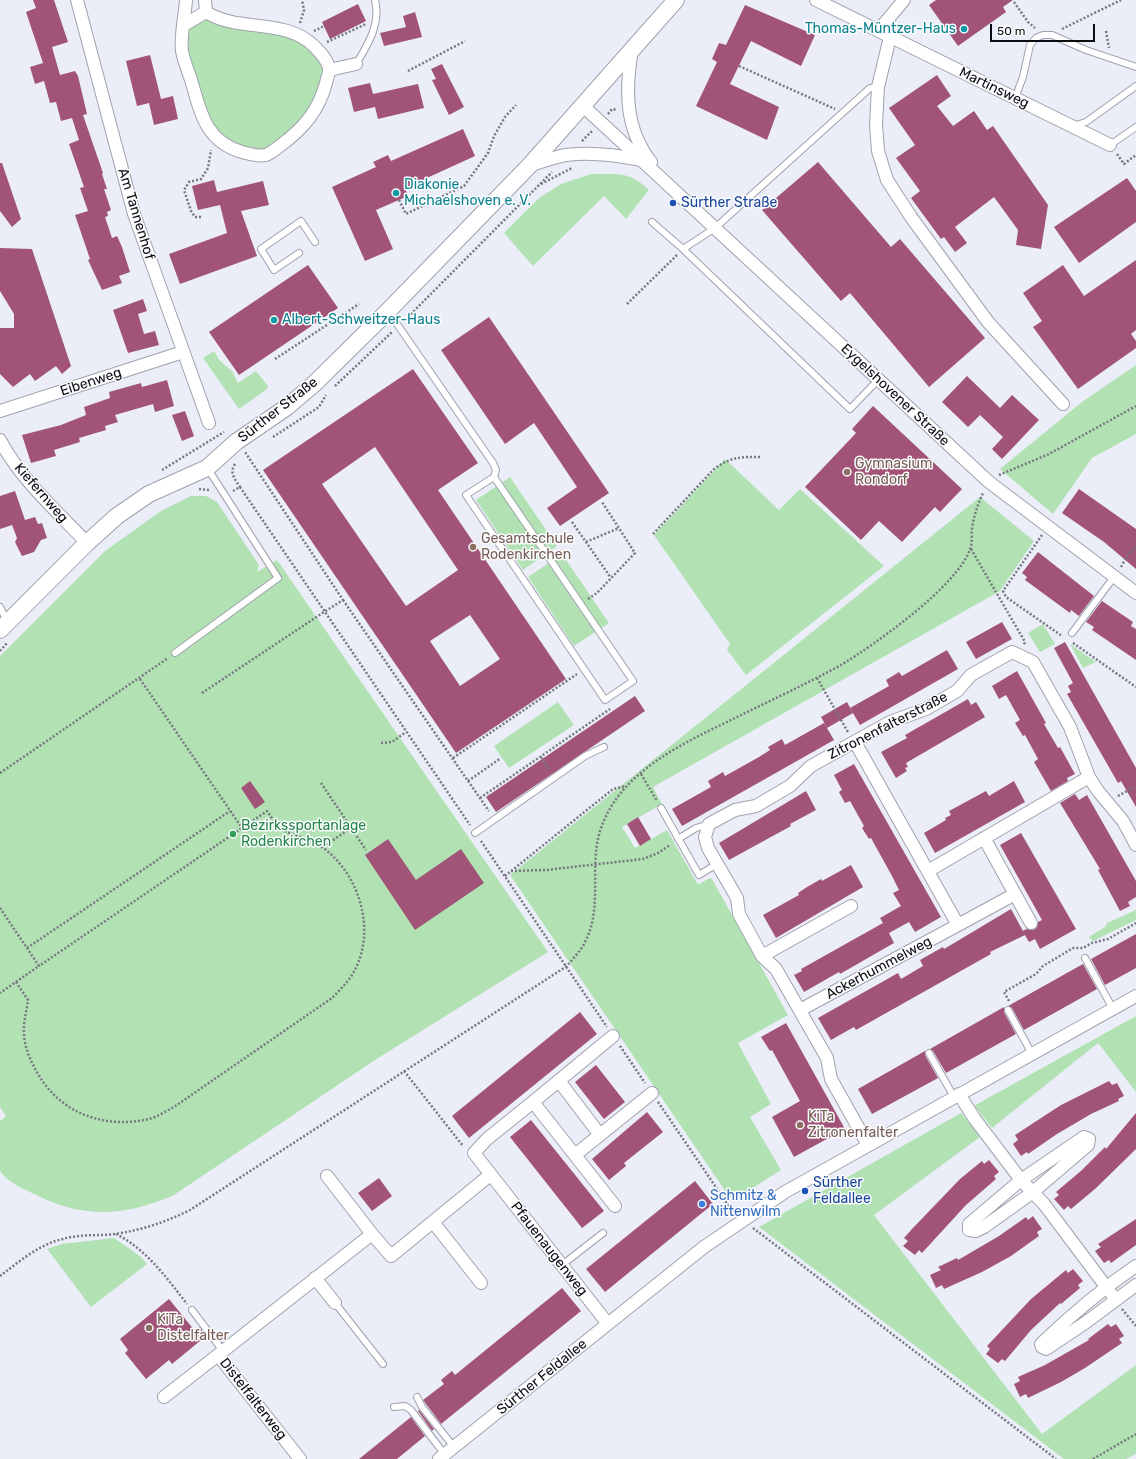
<!DOCTYPE html>
<html>
<head>
<meta charset="utf-8">
<style>
  body { margin:0 }
  #map { position:relative; width:1136px; height:1459px; overflow:hidden; background:#ebeef9; font-family:Rubik,sans-serif }
  canvas { display:block }
  .scale { position:absolute; left:990px; top:24px; width:105px; height:18px; box-sizing:border-box; border:2px solid #0b0c10; border-top:0; padding-left:5px; font-size:12px; line-height:14px; white-space:nowrap; color:#0b0c10; -webkit-text-stroke:3px #fbfcfe; paint-order:stroke }
</style>
</head>
<body>
<div id="map">
<canvas width="1136" height="1459"></canvas>
<div class="scale">50 m</div>
</div>
<script>
const c = document.querySelector('canvas').getContext('2d');
c.lineJoin = 'round';
function paint(path, color) { c.fillStyle = color; c.fill(path, 'evenodd'); }
function stroke(path, color, width, dash) { c.strokeStyle = color; c.lineWidth = width; c.lineCap = dash ? 'butt' : 'round'; c.setLineDash(dash || []); c.stroke(path); }
function write(font, color, halo, rows, align = 'center') {
  c.font = font + ' Rubik,sans-serif'; c.lineWidth = 3; c.setLineDash([]); c.textBaseline = 'middle'; c.strokeStyle = halo; c.fillStyle = color; for (const [text, x, y, turn = 0] of rows) {
    c.save(); c.translate(x, y); c.rotate((+turn || 0) * Math.PI / 180); c.textAlign = isNaN(turn) ? turn : align; if (halo) c.strokeText(text, 0, 0); c.fillText(text, 0, 0); c.restore();
  }
}
const green = new Path2D(`
  M201,19H211L287,33L304,43L319,59L323,67L320,93L302,122L268,149L254,152L235,145L212,129L186,50V36L191,26Z
  M591,174C618,175 628,170 649,190L626,219L604,196L533,266L504,233L539,198L561,184Z
  M214,351L220,361L232,371L238,383L256,371L268,386L267,389L239,409L203,358Z
  M1136,365V434L1092,458L1053,514L1000,469L1082,402Z
  M725,459L779,510L800,489L884,566L746,675L727,650L730,644L654,535Z
  M510,477L557,546L523,570L476,500Z
  M191,496H206L217,502L259,565L257,572L277,560L548,952L375,1060L174,1195C123,1217 83,1219 32,1193C21,1188 8,1182 0,1171V1121L6,1116L0,1107V656L105,551L161,511Z
  M980,497L1034,541L1000,591L653,787L662,804L622,827L635,848L667,830L697,883L699,884L710,878L712,879L788,1015L738,1043L771,1104L750,1117L781,1170L732,1201L510,875Z
  M562,554L609,623L574,646L528,577Z
  M1043,624L1055,644L1040,652L1028,633Z
  M1070,644L1096,662L1083,668Z
  M558,702L574,725L509,768L494,746Z
  M1136,910V920L1093,941L1089,937L1105,927L1107,923Z
  M1136,1016V1092L1098,1043L992,1128L976,1108L975,1105L979,1103Z
  M961,1113L980,1137L874,1215L1042,1434L1136,1365V1454L1126,1459H1064L759,1227Z
  M114,1238L140,1256L147,1264L91,1307L47,1249L62,1244Z`);
const building = new Path2D(`
  M33,0H54L68,42L52,47L60,75L75,71L78,76L87,114L83,115L103,173L102,174L107,189H104L111,210L107,212L108,216L105,217L112,238L117,236L122,247L130,272L119,276L122,283L102,290L88,260L90,259L75,215L88,211L80,188L84,187L69,144L79,140L72,118L61,121L56,102L50,103L44,81L35,84L30,67L43,63L26,12L36,8Z
  M936,0H1013L1003,7L1006,12L958,46L929,5Z
  M358,4L366,21L330,39L322,22Z
  M745,5L815,35L801,66L751,41L730,84L779,107L767,140L696,106L717,62L712,59L719,43L726,45Z
  M415,12L422,37L384,46L380,33L406,27L403,16Z
  M150,55L161,99L173,96L178,119L154,125L149,103L137,106L126,61Z
  M442,64L464,107L449,115L432,80L436,79L431,69Z
  M937,75L951,96L937,106L953,126L974,111L987,130L993,126L1048,205L1041,249L1016,245L1018,230L994,197L955,227L967,243L955,252L944,237L941,239L911,198L920,191L896,158L915,145L889,108Z
  M370,83L373,94L418,84L424,108L378,119L375,107L354,112L348,88Z
  M463,129L475,156L405,188L408,196L376,210L393,249L365,261L332,187L376,167L373,162L388,155L391,161Z
  M818,162L891,247L900,239L985,338L929,387L850,293L841,301L762,210Z
  M0,163H2L21,219L12,227L0,211Z
  M1127,178L1136,191V222L1079,263L1054,227Z
  M214,180L217,192L263,181L269,205L241,211L257,256L180,284L169,254L227,233L220,205L198,210L192,186Z
  M0,248L32,249L71,366L62,374L56,366L35,381L30,374L13,387L0,374V328H14V314L0,291Z
  M1136,260V330L1131,334L1136,341V348L1078,389L1033,327L1042,321L1023,293L1063,265L1084,296Z
  M308,265L338,308L239,375L209,332Z
  M143,299L147,311L138,314L144,334L155,331L159,345L128,353L113,310Z
  M489,317L609,493L560,526L547,508L577,487L534,423L505,444L441,350Z
  M413,369L478,463L438,490L566,679L456,753L263,470ZM375,447L458,570L406,606L322,484ZM470,615L500,659L460,686L430,641Z
  M967,376L1000,408L1012,395L1039,420L1002,459L992,449L1003,437L980,415L968,427L942,402Z
  M167,380L174,406L155,412L153,404L115,415L118,422L105,426L106,430L79,438L80,442L54,450L56,456L31,463L22,435L61,425L86,415L84,407L110,398L109,392L141,383L142,387Z
  M873,406L962,489L940,512L935,507L902,542L879,521L861,540L805,487L856,433L852,429Z
  M185,411L194,436L182,441L172,415Z
  M1079,489L1136,529V569L1104,542L1062,513Z
  M15,491L25,520L35,517L38,524L42,523L47,538L41,540L34,552L22,556L15,542L17,538L12,525L0,529V496Z
  M1038,552L1094,596L1079,616L1071,610L1070,613L1025,580L1027,577L1022,573Z
  M1102,601L1133,622L1131,626L1136,629V660L1092,630L1094,627L1086,622Z
  M1002,622L1012,639L976,659L966,642Z
  M1065,642L1136,768V807L1121,781L1118,783L1067,694L1071,692L1068,686L1073,683L1054,648Z
  M947,650L958,669L860,725L850,708L889,686L886,680L899,672L902,676Z
  M1017,671L1046,723L1044,724L1058,748L1060,747L1075,774L1067,778L1068,781L1051,791L1034,762L1038,759L1025,735L1023,736L1015,723L1020,720L1006,695L999,699L992,686Z
  M635,696L645,711L496,812L486,797Z
  M968,699L971,705L976,702L985,717L906,763L908,767L905,768L907,771L896,778L881,752L907,738L905,735Z
  M847,702L853,713L827,728L821,717Z
  M824,723L834,740L682,826L672,809L711,787L708,781L723,772L725,776L759,757L770,750L768,747L782,739L785,745Z
  M854,764L941,917L915,932L909,922L889,933L894,943L840,974L839,972L804,992L794,975L802,971L801,969L883,923L880,918L901,906L893,893L899,890L892,876L871,838L869,839L862,828L864,826L850,801L845,803L839,792L842,790L834,775Z
  M250,781L265,802L255,809L241,788Z
  M1014,781L1025,802L935,853L924,833L946,820L945,818L951,815L949,811L986,791L989,796Z
  M806,791L816,810L790,824L791,826L729,860L719,843Z
  M1075,794L1079,800L1087,795L1136,881V897L1128,902L1130,906L1120,911L1098,870L1100,869L1060,803Z
  M638,817L651,839L640,846L627,824Z
  M1021,833L1076,929L1040,949L1035,939L1029,942L1023,932L1025,935L990,952L991,954L856,1030L854,1027L831,1040L818,1018L898,973L901,979L923,966L920,960L943,947L944,949L1011,909L1023,931L1026,929L1034,930L1037,927L1038,922L1042,920L1000,845Z
  M388,839L416,880L461,849L484,883L415,930L365,855Z
  M851,865L863,887L776,938L763,915L799,895L798,893L807,887L821,879L822,881Z
  M1136,934V968L1105,985L1091,959Z
  M1083,964L1097,989L1024,1030L1012,1008L1008,1006Z
  M1004,1007V1012L1016,1034L946,1073L933,1051L930,1049Z
  M580,1012L597,1034L469,1138L452,1116Z
  M786,1023L845,1129L794,1157L772,1117L800,1101L772,1050L770,1051L761,1037Z
  M925,1051V1055L938,1078L872,1114L858,1089Z
  M596,1065L625,1102L604,1119L575,1082Z
  M1109,1081L1112,1085L1117,1083L1124,1096L1118,1099L1119,1101L1091,1114L1057,1134L1028,1154L1027,1152L1021,1156L1013,1144L1018,1140L1015,1135L1061,1105Z
  M647,1112L663,1132L624,1163L626,1166L609,1180L592,1159Z
  M1136,1113V1149L1095,1189L1071,1209L1068,1206L1064,1210L1054,1199L1059,1195L1056,1192L1082,1170L1105,1147L1106,1149Z
  M531,1120L604,1211L582,1228L510,1137Z
  M989,1160L999,1172L994,1176L996,1179L966,1205L922,1253L919,1250L915,1255L903,1246L908,1241L904,1238L912,1229L960,1179L982,1161L984,1164Z
  M379,1178L392,1196L372,1211L358,1193Z
  M695,1181L713,1204L605,1292L586,1269Z
  M1033,1216L1042,1229L1037,1232L1039,1236L1011,1256L982,1272L944,1289L942,1285L936,1288L930,1275L941,1270L938,1267L957,1258L958,1260L999,1236L1026,1217L1028,1220Z
  M1136,1219V1245L1111,1263L1109,1260L1104,1263L1095,1251L1101,1247L1098,1244Z
  M1073,1269L1083,1281L1078,1285L1080,1288L1061,1304L1060,1303L1031,1330L1005,1361L1002,1359L998,1363L986,1354L990,1349L987,1346L1031,1299L1066,1270L1068,1273Z
  M562,1288L581,1311L441,1424L423,1400L444,1384L441,1380L452,1371L455,1375Z
  M169,1299L195,1331L200,1327L206,1336L172,1364L169,1360L146,1379L125,1353L128,1350L120,1339Z
  M1108,1324L1111,1327L1116,1324L1124,1336L1119,1339L1122,1343L1085,1368L1061,1382L1028,1398L1026,1394L1020,1397L1014,1384L1020,1381L1018,1377L1045,1365L1089,1340L1088,1339Z
  M419,1410L434,1429L432,1431L418,1411Z
  M411,1417L425,1436L397,1459H359Z`);
const path = new Path2D(`
  M1014,2L1028,22L1035,28
  M300,23L304,10L302,0
  M1062,29L1121,0
  M314,31L324,26
  M1106,31L1109,48
  M327,42L366,24
  M739,66L835,109
  M408,71L465,41
  M608,114L612,109L617,110
  M582,141L593,130
  M1117,154L1124,164L1136,155
  M541,184L572,168
  M399,200L406,214L464,186L488,153L494,136L505,117L516,105
  M201,217H195L191,211L184,190L189,182L201,179L208,168L211,150
  M627,304L677,255
  M405,320L552,172
  M275,359L359,304
  M335,386L392,332
  M273,437L319,407L326,395
  M235,464C229,473 235,479 240,487
  M162,470L224,432
  M999,475L1049,454L1136,406
  M199,489L209,490
  M233,491L240,487L470,825
  M572,522L611,578
  M653,534L714,469C732,456 741,457 762,457
  M1042,535L1003,591L1006,597L1062,636
  M586,542L619,528
  M971,549L1025,642L1024,645
  M1121,567L1128,554L1136,547
  M588,599L597,593L635,553L602,502
  M343,600L468,781L501,758
  M1073,643L1136,687
  M0,651L7,643
  M817,678L848,732
  M140,679L242,828
  M202,693L324,612L343,600L245,452
  M381,743L392,742L406,732
  M541,757L549,770
  M453,758L577,674
  M0,773L168,658
  M641,774L657,801
  M468,781L489,811
  M321,783L366,850
  M1118,796L1136,786
  M480,798L610,709
  M481,841L607,1027
  M323,847L351,828
  M511,871L546,870L643,859L658,853L670,845
  M505,876L613,789L626,786
  M0,908L39,966L0,993
  M27,948L230,811
  M16,982L28,1000C27,1009 24,1019 24,1028C23,1045 30,1060 38,1074C61,1114 105,1129 149,1119C157,1117 166,1111 174,1107L332,998C339,991 346,984 352,975C378,933 360,874 322,847C308,837 291,836 280,828C275,825 271,816 267,811L39,966
  M1009,1001L1004,992L1036,974L1043,966L1073,948H1083L1092,943L1108,939L1136,923
  M620,1046L645,1083
  M404,1071L463,1146
  M658,1102L728,1205L734,1211
  M753,1228L1056,1459
  M116,1234C147,1250 166,1277 187,1304
  M0,1276C19,1262 39,1244 63,1239C79,1234 98,1236 115,1234C142,1230 166,1222 190,1210L567,966C573,958 581,951 585,942C603,908 589,867 600,831C620,769 687,742 741,715C774,699 808,683 841,665C874,645 958,586 970,549C973,543 971,535 972,528C974,515 978,504 983,493
  M1122,1309L1136,1326
  M1093,1459L1136,1434`);
const service = new Path2D(`
  M356,64C368,45 381,23 375,0
  M1015,98L1023,77L1030,45L1036,38L1043,35H1052L1086,50L1136,67
  M1073,126L1086,122L1136,86
  M1110,145L1136,127
  M652,222L683,249L850,409L878,380
  M683,249L715,228L870,88L878,87
  M299,253L274,270L261,249L301,221L315,242
  M388,311L493,463L496,470L494,477L633,681L605,700L466,495L494,477
  M0,607L7,621
  M1072,633L1114,577
  M175,653L278,578L208,469
  M661,808L699,875L717,864
  M475,833L585,756L604,747
  M678,839L696,828L709,824
  M1085,958L1113,1009
  M1008,1010L1032,1054
  M929,1053L954,1097
  M562,1265L603,1233
  M335,1303L383,1364
  M192,1310L223,1351
  M417,1397L422,1407L454,1447
  M394,1407L405,1406L411,1410L445,1455`);
const minor = new Path2D(`
  M77,0L134,214L209,423
  M186,0C185,15 180,37 182,51C184,62 189,73 192,83C201,115 207,142 242,152C250,154 258,157 266,155C271,153 277,148 281,145C304,128 319,110 326,83C327,78 330,72 329,68C327,59 320,52 314,46C283,17 239,33 206,12L205,0
  M816,0L1110,145
  M184,25L206,12
  M878,31L904,0
  M890,37L878,87L876,125L878,151L887,180L911,217L988,322L1063,404
  M632,50C625,90 625,129 651,162
  M329,70L356,64
  M582,105L989,482L1136,593
  M530,165C542,162 554,157 566,155C591,152 616,155 640,160
  M0,411L183,352
  M0,440C21,480 56,510 87,543
  M984,838L1031,923
  M928,871L1089,777
  M958,925L1015,894
  M762,956L851,906
  M800,1010L958,925L855,742
  M559,1081L600,1135
  M959,1094L974,1118L1021,1180L1044,1204L1116,1300
  M533,1102L613,1036
  M1084,1137L1089,1139L1088,1145L1033,1192L984,1227L976,1231L969,1230V1224L1021,1180Z
  M868,1145L831,1079L827,1058L776,969L762,956L739,914L737,898L708,848L705,837L709,824L735,810L756,806L790,786L811,766L890,722L926,709L957,691L971,675L1012,652L1033,662L1070,727L1089,777L1098,791L1123,821L1136,845
  M575,1155L652,1093
  M327,1176L372,1234
  M433,1222L481,1283
  M1136,1266C1102,1289 1071,1315 1041,1344L1042,1347L1046,1349L1085,1323L1136,1285
  M315,1278L335,1303
  M608,1324L474,1153L487,1139L533,1102L615,1206
  M218,1355L372,1234L391,1256L490,1175
  M164,1397L218,1355L300,1459
  M439,1459L704,1247L785,1192L1136,996`);
const tertiary = new Path2D(`
  M0,630L87,543L117,516L149,494L207,468L236,442L287,407L313,385L388,311L530,165L676,0`);
const markers = [
  [964,29,4,"#0f9aa8"],
  [396,193,4,"#0f9aa8"],
  [673,203,4,"#1a4fb4"],
  [274,320,4,"#0f9aa8"],
  [847,472,4,"#8d6e63"],
  [473,547,4,"#8d6e63"],
  [233,834,4,"#2e9e5b"],
  [800,1125,4,"#8d6e63"],
  [805,1191,4,"#1a4fb4"],
  [702,1204,4,"#3f7fe0"],
  [149,1328,4,"#8d6e63"]
];
const cultureNames = [
  ["Thomas-Müntzer-Haus",956,29,"right"],
  ["Diakonie",404,185],
  ["Michaelshoven e. V.",404,201],
  ["Albert-Schweitzer-Haus",282,320]
];
const streetNames = [
  ["Martinsweg",994,88,26],
  ["Am Tannenhof",136,214,73],
  ["Eibenweg",91,382,-18],
  ["Eygelshovener Straße",895,395,43],
  ["Sürther Straße",278,410,-38],
  ["Kiefernweg",41,493,49],
  ["Zitronenfalterstraße",888,726,-27],
  ["Ackerhummelweg",879,968,-28],
  ["Pfauenaugenweg",549,1249,52],
  ["Sürther Feldallee",542,1377,-39],
  ["Distelfalterweg",253,1399,52]
];
const transitNames = [
  ["Sürther Straße",681,203],
  ["Sürther",813,1183],
  ["Feldallee",813,1199]
];
const educationNames = [
  ["Gymnasium",855,464],
  ["Rondorf",855,480],
  ["Gesamtschule",481,539],
  ["Rodenkirchen",481,555],
  ["KiTa",808,1117],
  ["Zitronenfalter",808,1133],
  ["KiTa",157,1320],
  ["Distelfalter",157,1336]
];
const leisureNames = [
  ["Bezirkssportanlage",241,826],
  ["Rodenkirchen",241,842]
];
const shopNames = [
  ["Schmitz &",710,1196],
  ["Nittenwilm",710,1212]
];
paint(green, '#b2e2b3');
paint(building, '#a25478');
stroke(service, '#9fa2ac', 8);
stroke(minor, '#9fa2ac', 14);
stroke(tertiary, '#9fa2ac', 18);
stroke(path, '#76787f', 2.5, [2, 2]);
stroke(service, '#fff', 6);
stroke(minor, '#fff', 12);
stroke(tertiary, '#fff', 16);
for (const [x, y, r, color] of markers) { const dot = new Path2D(); dot.arc(x, y, r, 0, 2 * Math.PI); c.fillStyle = color; c.fill(dot); stroke(dot, '#fbfcfe', 1.5); }
write('14px', '#0d838f', '#fbfcfe', cultureNames, 'left');
write('14px', '#0b0c10', '#fbfcfe', streetNames);
write('14px', '#164399', '#fbfcfe', transitNames, 'left');
write('14px', '#785e54', '#fbfcfe', educationNames, 'left');
write('14px', '#27864d', '#fbfcfe', leisureNames, 'left');
write('14px', '#366cbe', '#fbfcfe', shopNames, 'left');
</script>
</body>
</html>
